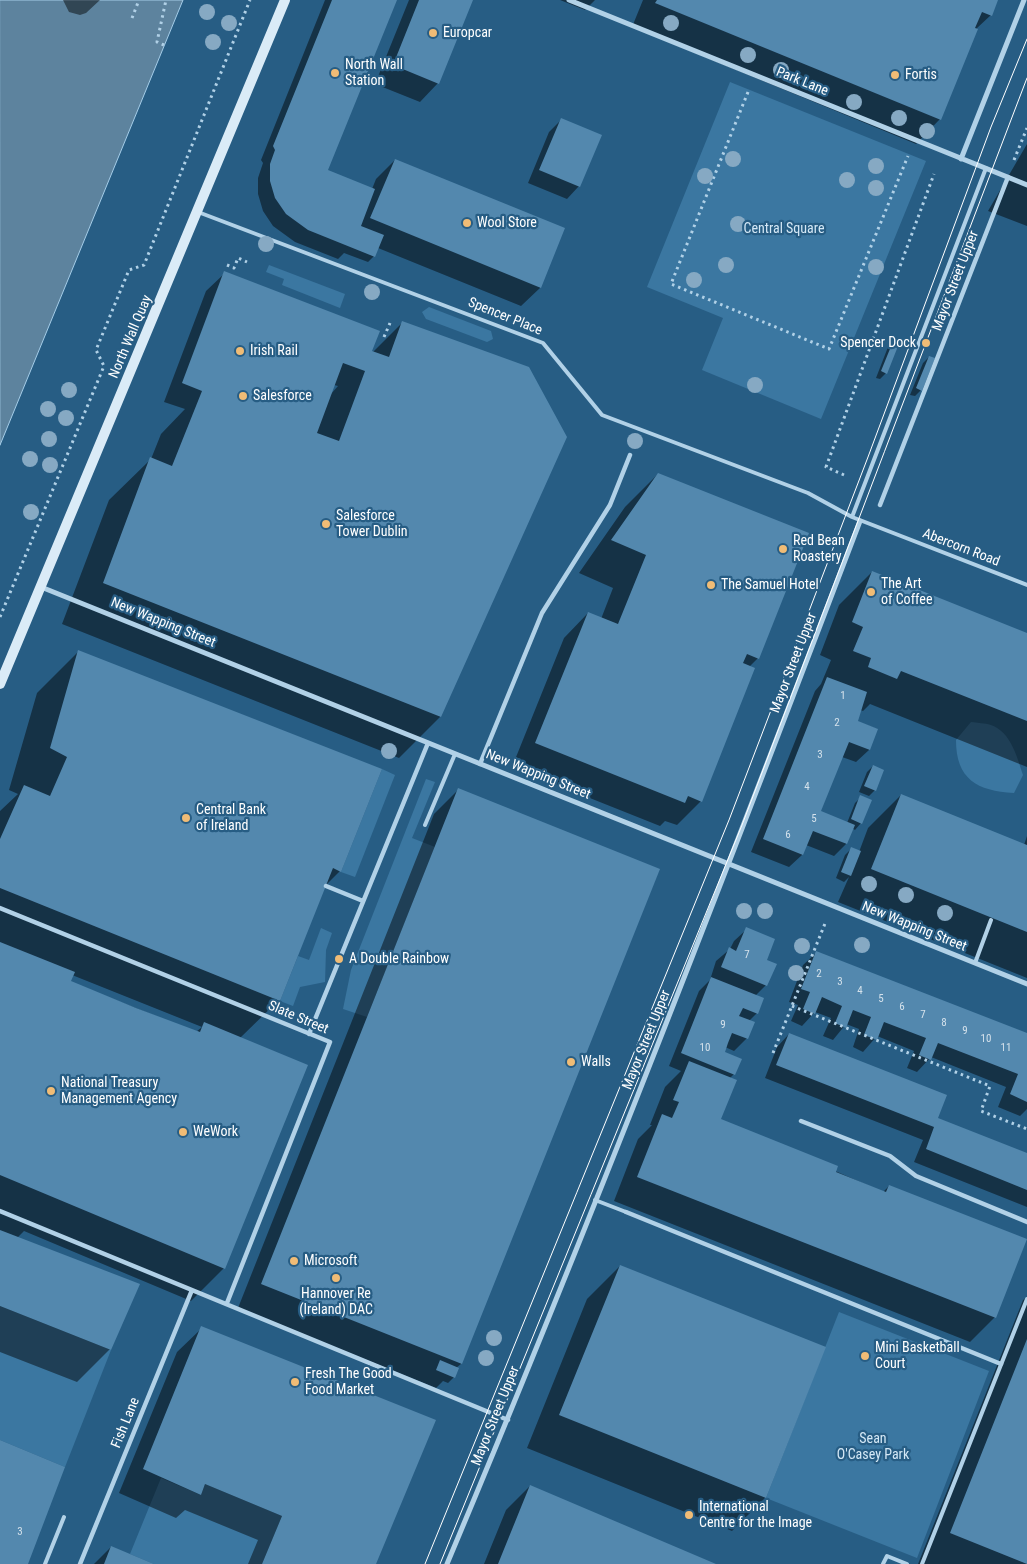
<!DOCTYPE html>
<html>
<head>
<meta charset="utf-8">
<style>
  body { margin:0 }
  canvas { display:block; background:#275d84 }
</style>
</head>
<body>
<canvas width="1027" height="1564"></canvas>
<script>
const c = document.querySelector('canvas').getContext('2d');
c.lineJoin = 'round';
function paint(path, color) { c.fillStyle = color; c.fill(path, 'evenodd'); }
function stroke(path, color, width, dash) { c.strokeStyle = color; c.lineWidth = width; c.lineCap = dash ? 'butt' : 'round'; c.setLineDash(dash || []); c.stroke(path); }
function write(font, color, halo, rows, align = 'center') {
  c.font = font + ' "Roboto Condensed",sans-serif'; c.lineWidth = 4.5; c.setLineDash([]); c.textBaseline = 'middle'; c.strokeStyle = halo; c.fillStyle = color; for (const [text, x, y, turn = 0] of rows) {
    c.save(); c.translate(x, y); c.rotate((+turn || 0) * Math.PI / 180); c.textAlign = isNaN(turn) ? turn : align; if (halo) c.strokeText(text, 0, 0); c.fillText(text, 0, 0); c.restore();
  }
}
const green = new Path2D(`
  M730,82L926,161L821,419L702,370L723,318L647,287Z
  M269,265L345,294L340,308L282,285L284,279L266,272Z
  M429,307L491,331L493,339L487,342L426,319L422,312Z
  M971,722C977,723 985,723 991,725C1011,732 1017,757 1023,775L1014,793C977,791 956,779 956,740Z
  M382,769L395,775L355,877L341,872Z
  M426,779L435,782L412,838L435,847L367,1017L343,1009L351,970Z
  M321,928L332,933L326,950L325,982L300,987L293,1006L280,1001L298,956L309,960Z
  M0,1306L111,1350L65,1467L0,1440Z
  M839,1312L989,1371L917,1558L766,1498Z
  M161,1478L201,1495L205,1484L282,1516L262,1564H154L130,1554Z`);
const water = new Path2D(`
  M0,0H183L0,445Z`);
const shadow = new Path2D(`
  M63,0H100L86,13L80,15L69,12Z
  M325,0H395L326,171L372,189L376,179L395,160L563,229L540,288L521,306L378,248L374,256L368,262L344,253L338,259L295,242L273,226L263,211L258,194V178L263,163L261,160Z
  M409,0H471L438,83L420,102L375,84Z
  M560,0H595L585,10Z
  M643,0H997L991,15L976,29L940,119L916,144L632,27Z
  M561,120L579,186L567,199L528,183L549,132Z
  M1027,144V226L988,211Z
  M225,273L373,352L402,323L565,437L440,717L399,758L62,624L109,500L151,459L161,434L185,409L164,402L206,291ZM334,385L338,386L330,395Z
  M894,340L886,373L880,379L876,378L888,347Z
  M929,357L921,390L915,396L910,395L923,363Z
  M658,474L758,658L749,667L701,801L677,825L665,821L660,826L512,767L564,638L588,613L601,619L613,588L579,573L625,507Z
  M872,572L1027,634V767L870,704L863,711L860,710L856,721L877,729L869,750L856,762L842,757L820,812L847,823L855,803L861,797L870,801L861,823L855,830L852,828L846,844L834,856L806,845L802,855L789,867L751,852L815,691L821,684L831,660L820,655L839,605Z
  M78,652L340,871L323,888L279,1000L240,1038L224,1268L191,1301L24,1231L17,1238L110,1349L77,1382L0,1352V811L18,794L9,790L37,693ZM72,975L202,1027L196,1032L70,982Z
  M873,766L875,790L869,796L859,792L867,772Z
  M458,790L659,870L461,1364L456,1368L454,1377L448,1383L443,1381L436,1388L238,1308L434,814Z
  M901,795L1024,845L1027,836V978L838,902L849,877L844,882L836,878L845,855L851,849L859,852L868,828Z
  M747,929L765,960L766,985L755,996L757,1013L749,1021L747,1038L734,1051L725,1047L723,1053L734,1074L730,1078L719,1120L883,1192L889,1186L995,1317L970,1342L614,1201L638,1139L652,1125H650L665,1087L681,1071L669,1066L699,991L710,980L716,961L730,949L734,941Z
  M816,953L1027,1035V1109L1020,1116L998,1107L1006,1087L931,1057L917,1072L907,1068L914,1051L877,1036L863,1052L853,1047L859,1029L846,1024L833,1040L823,1036L831,1018L815,1012L802,1026L791,1021L798,1005L789,1002L803,965Z
  M789,1034L936,1118L1027,1155V1207L914,1162L923,1140L765,1078L777,1047Z
  M620,1266L824,1348L765,1498L732,1531L527,1448L587,1299Z
  M1027,1297V1564H918L1023,1300Z
  M202,1328L375,1564H248L258,1540L185,1510L176,1518L119,1493L177,1352Z
  M530,1486L713,1564H484L506,1510Z
  M111,1547L152,1564H94Z`);
const building = new Path2D(`
  M332,0H397L328,170L375,189L361,226L384,235L375,257L308,230L286,214L275,198L270,181V164L275,150L273,146Z
  M419,0H473L439,84L393,65Z
  M657,0H998L992,16L982,12L975,28L978,29L941,120L655,3Z
  M561,118L602,135L580,187L539,170Z
  M395,159L565,228L541,288L370,218Z
  M224,271L380,331L372,351L389,357L402,321L529,367L567,437L441,717L103,583L150,457L172,466L202,391L182,383ZM343,363L365,371L339,441L317,433Z
  M894,339L900,341L887,374L881,371Z
  M929,356L935,358L922,391L916,388Z
  M658,473L809,533L759,659L747,654L743,663L755,668L702,802L688,796L685,803L535,743L588,612L618,624L646,555L611,540Z
  M872,571L1027,633V721L901,671L897,679L868,667L871,658L853,651L863,627L852,622Z
  M78,650L382,769L341,872L333,868L280,1001L0,888V839L24,785L50,796L67,757L50,748Z
  M827,677L867,692L858,721L878,729L870,750L849,742L821,811L855,825L847,844L813,831L803,855L763,839Z
  M873,765L884,770L876,791L864,786Z
  M458,788L660,869L462,1364L261,1284Z
  M901,794L1027,845V932L871,869Z
  M860,795L872,800L862,824L851,819Z
  M851,847L861,851L851,876L841,872Z
  M746,927L775,939L767,960L777,964L767,986L721,967L729,947L736,951Z
  M0,942L75,972L71,981L136,1008L200,1032L204,1022L308,1065L225,1269L0,1175Z
  M816,951L1027,1033V1102L1010,1094L1018,1074L938,1043L931,1060L919,1055L926,1038L884,1022L877,1040L864,1035L871,1017L853,1010L846,1028L835,1023L842,1006L822,997L815,1014L803,1009L810,992L801,989Z
  M711,977L764,998L758,1014L743,1008L739,1016L755,1022L748,1039L732,1033L728,1043L725,1052L742,1059L735,1075L681,1053Z
  M789,1033L947,1095L938,1118L1027,1153V1190L926,1149L934,1127L776,1065Z
  M689,1061L737,1080L721,1119L838,1166L836,1172L886,1192L889,1185L1027,1239L996,1318L637,1177L662,1114L672,1118L679,1102L673,1100Z
  M0,1230L140,1284L111,1350L0,1306Z
  M620,1265L826,1347L766,1498L559,1415Z
  M201,1326L436,1420L376,1564H262L282,1516L205,1484L201,1495L143,1469Z
  M1027,1339V1564L950,1533Z
  M440,1360L459,1368L455,1378L436,1370Z
  M0,1440L65,1467L28,1564H0Z
  M530,1485L716,1564H498Z
  M111,1546L130,1554L154,1564H104Z`);
const path = new Path2D(`
  M132,18L139,0
  M164,45L157,42L166,0
  M748,92L671,284L829,349L908,156
  M1014,160L1027,128
  M227,265L234,268L238,258L247,262
  M384,337L390,323
  M844,475L826,467L934,174
  M0,617L104,366L96,350L129,270L144,265L250,0
  M792,1006L990,1086L981,1111L1027,1129
  M773,1053L826,921`);
const service = new Path2D(`
  M198,212L543,343L602,415L808,493L852,517L1027,585
  M852,517L986,168
  M425,825L455,754
  M975,963L991,920
  M595,1200L626,1212
  M45,1564L64,1517
  M883,1564L887,1556L907,1564
  M922,1564L1027,1299`);
const pedestrian = new Path2D(`
  M880,505L1008,177
  M480,764L542,613L610,505L630,455
  M326,886L363,901
  M0,908L330,1042L227,1303
  M309,1034L428,743
  M801,1121L890,1156L916,1176L1027,1222
  M0,1211L508,1420
  M626,1212L1001,1364
  M80,1564L192,1290`);
const minor = new Path2D(`
  M569,0L1027,185
  M961,159L1024,0
  M41,587L1027,984
  M447,1564C592,1219 727,870 860,521`);
const secondary = new Path2D(`
  M0,684L285,0`);
const tram = new Path2D(`
  M425,1564L729,820L868,457L991,127L1027,39
  M440,1564L742,825L1027,78`);
const trees = [
  [207,12],
  [229,23],
  [671,23],
  [213,42],
  [748,55],
  [781,70],
  [854,102],
  [899,118],
  [927,131],
  [733,159],
  [876,166],
  [705,176],
  [847,180],
  [876,188],
  [738,224],
  [266,244],
  [726,265],
  [876,267],
  [694,280],
  [372,292],
  [755,385],
  [69,390],
  [48,409],
  [66,418],
  [49,439],
  [635,441],
  [30,459],
  [50,465],
  [31,512],
  [389,751],
  [869,884],
  [906,895],
  [744,911],
  [765,911],
  [945,913],
  [862,945],
  [802,946],
  [796,973],
  [494,1338],
  [486,1358]
];
const markers = [
  [433,33,5,"#f0bc76"],
  [335,73,5,"#f0bc76"],
  [895,75,5,"#f0bc76"],
  [467,223,5,"#f0bc76"],
  [926,343,5,"#f0bc76"],
  [240,351,5,"#f0bc76"],
  [243,396,5,"#f0bc76"],
  [326,524,5,"#f0bc76"],
  [783,549,5,"#f0bc76"],
  [711,585,5,"#f0bc76"],
  [871,592,5,"#f0bc76"],
  [186,818,5,"#f0bc76"],
  [339,959,5,"#f0bc76"],
  [571,1062,5,"#f0bc76"],
  [51,1091,5,"#f0bc76"],
  [183,1132,5,"#f0bc76"],
  [294,1261,5,"#f0bc76"],
  [336,1278,5,"#f0bc76"],
  [865,1356,5,"#f0bc76"],
  [295,1382,5,"#f0bc76"],
  [689,1515,5,"#f0bc76"]
];
const numberNames = [
  ["1",843,696],
  ["2",837,723],
  ["3",820,755],
  ["4",807,787],
  ["5",814,819],
  ["6",788,835],
  ["7",747,955],
  ["2",819,974],
  ["3",840,982],
  ["4",860,991],
  ["5",881,999],
  ["6",902,1007],
  ["7",923,1015],
  ["8",944,1023],
  ["9",723,1025],
  ["9",965,1031],
  ["10",986,1039],
  ["10",705,1048],
  ["11",1006,1048],
  ["3",20,1532]
];
const poiNames = [
  ["Europcar",443,33],
  ["North Wall",345,65],
  ["Station",345,81],
  ["Fortis",905,75],
  ["Wool Store",477,223],
  ["Spencer Dock",916,343,"right"],
  ["Irish Rail",250,351],
  ["Salesforce",253,396],
  ["Salesforce",336,516],
  ["Tower Dublin",336,532],
  ["Red Bean",793,541],
  ["Roastery",793,557],
  ["The Art",881,584],
  ["of Coffee",881,600],
  ["The Samuel Hotel",721,585],
  ["Central Bank",196,810],
  ["of Ireland",196,826],
  ["A Double Rainbow",349,959],
  ["Walls",581,1062],
  ["National Treasury",61,1083],
  ["Management Agency",61,1099],
  ["WeWork",193,1132],
  ["Microsoft",304,1261],
  ["Hannover Re",336,1294,"center"],
  ["(Ireland) DAC",336,1310,"center"],
  ["Mini Basketball",875,1348],
  ["Court",875,1364],
  ["Fresh The Good",305,1374],
  ["Food Market",305,1390],
  ["International",699,1507],
  ["Centre for the Image",699,1523]
];
const streetNames = [
  ["Park Lane",802,82,22],
  ["Mayor Street Upper",956,281,-69],
  ["Spencer Place",505,317,22],
  ["North Wall Quay",131,337,-67],
  ["Abercorn Road",961,548,21],
  ["New Wapping Street",163,623,22],
  ["Mayor Street Upper",794,663,-69],
  ["New Wapping Street",538,775,22],
  ["New Wapping Street",914,927,22],
  ["Slate Street",298,1018,23],
  ["Mayor Street Upper",647,1040,-68],
  ["Mayor Street Upper",496,1416,-68],
  ["Fish Lane",126,1423,-68]
];
const parkNames = [
  ["Central Square",784,229],
  ["Sean",873,1439],
  ["O'Casey Park",873,1455]
];
paint(green, '#3b77a1');
paint(water, '#5d839e');
stroke(water, '#a5cde8', 1);
paint(shadow, '#0007');
paint(building, '#5388ae');
stroke(path, '#b1d1e7', 3, [2.5, 4]);
stroke(service, '#b1d1e7', 4);
stroke(pedestrian, '#b1d1e7', 4.5);
stroke(minor, '#b1d1e7', 5);
stroke(secondary, '#daebf7', 10);
stroke(tram, '#fff', 1);
c.fillStyle = '#86a9c3';
for (const [x, y] of trees) { c.beginPath(); c.arc(x, y, 8, 0, 2 * Math.PI); c.fill(); }
for (const [x, y, r, color] of markers) { const dot = new Path2D(); dot.arc(x, y, r, 0, 2 * Math.PI); c.fillStyle = color; c.fill(dot); stroke(dot, '#275d84', 2); }
write('11px', '#d4e1eb', null, numberNames);
write('14px', '#fff', '#275d84', poiNames, 'left');
write('14px', '#fff', '#275d84', streetNames);
write('14px', '#d4e8f6', '#275d84', parkNames);
</script>
</body>
</html>
